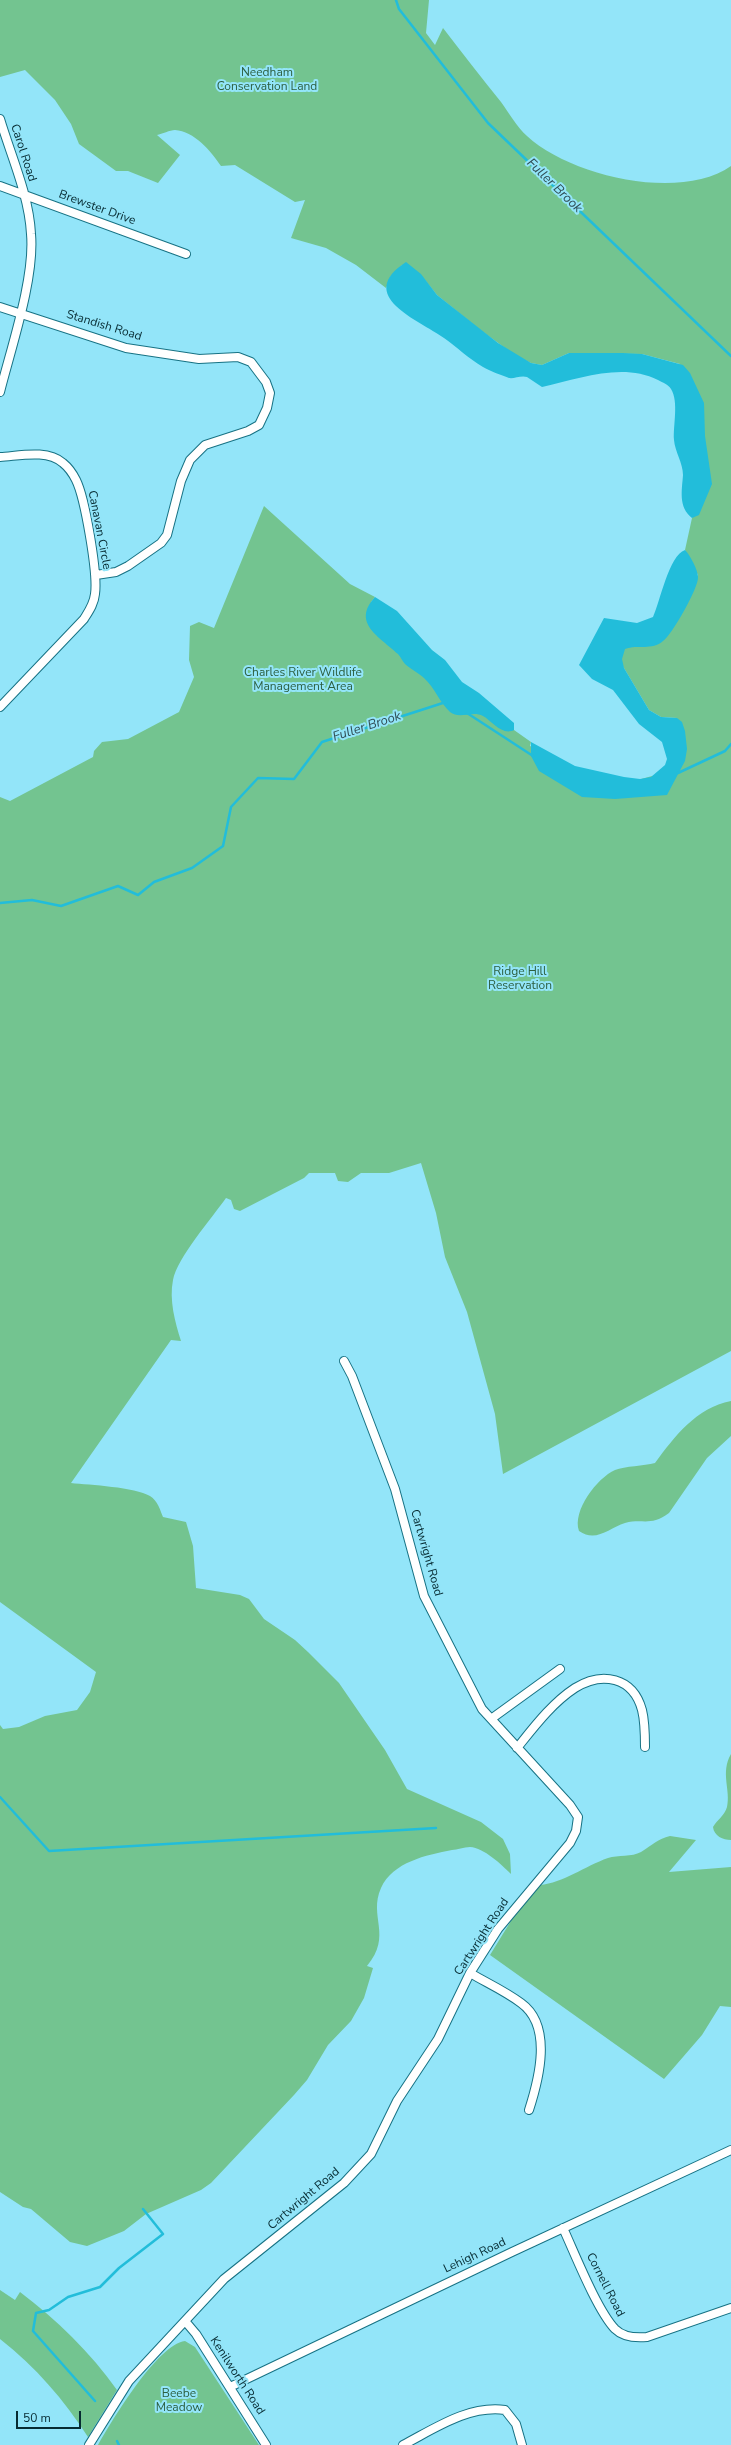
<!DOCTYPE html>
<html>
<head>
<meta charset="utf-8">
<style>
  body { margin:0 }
  #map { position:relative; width:731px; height:2445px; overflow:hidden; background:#93e5f9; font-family:"Nunito Sans",sans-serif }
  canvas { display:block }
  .scale { position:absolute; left:16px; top:2411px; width:65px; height:18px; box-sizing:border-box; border:2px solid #062b32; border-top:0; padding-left:5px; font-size:12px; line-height:14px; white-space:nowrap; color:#062b32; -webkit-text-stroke:3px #93e5f9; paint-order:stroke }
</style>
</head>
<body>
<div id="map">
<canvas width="731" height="2445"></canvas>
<div class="scale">50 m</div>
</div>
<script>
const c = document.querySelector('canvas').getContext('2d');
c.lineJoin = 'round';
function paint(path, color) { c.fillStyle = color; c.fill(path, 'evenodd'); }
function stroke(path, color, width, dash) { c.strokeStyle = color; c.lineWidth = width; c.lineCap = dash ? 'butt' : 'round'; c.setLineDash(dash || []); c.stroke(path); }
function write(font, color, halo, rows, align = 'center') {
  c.font = font + ' "Nunito Sans",sans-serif'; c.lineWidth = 4; c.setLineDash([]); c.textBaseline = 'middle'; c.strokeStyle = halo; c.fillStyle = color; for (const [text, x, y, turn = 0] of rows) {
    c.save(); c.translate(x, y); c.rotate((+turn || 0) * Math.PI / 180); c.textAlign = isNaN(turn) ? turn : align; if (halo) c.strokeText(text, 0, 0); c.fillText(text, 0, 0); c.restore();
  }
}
const green = new Path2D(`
  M0,0H429L426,33L435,45L443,28C462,53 481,77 501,102C509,113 517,127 527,136C570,176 680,202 731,166V1351L503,1474L495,1414L467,1312L445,1257L436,1213L421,1163L389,1173H361L348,1182L338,1181L335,1173H309L304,1178L240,1211L234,1209L231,1200L226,1198C212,1218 177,1258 173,1280C169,1300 175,1322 181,1341L171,1340L71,1483C90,1485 135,1487 150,1496C158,1501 160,1510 163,1517L186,1522L193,1546L196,1588L240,1595L249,1599L264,1619L295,1640L308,1652L339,1683L385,1750L407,1789L481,1822L503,1839L510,1854L511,1874C501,1864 484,1848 470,1847C464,1847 457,1850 452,1850C426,1855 393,1862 381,1888C368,1917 393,1935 367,1966L373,1968L364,1998L351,2021L328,2045L307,2080L294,2095L211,2183L201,2190L146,2214L124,2231L87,2246L70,2242L31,2209L23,2207L0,2192V1725L3,1729L19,1727L45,1716L77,1710L90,1692L96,1672L0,1602V797L10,801L93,757L94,751L102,742L128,739L179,712L194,677L189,660L190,626L199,622L214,628L264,506L350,584L375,597L371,602L514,730L531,742L530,746L616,786L681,768L677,718L661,717L649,710L618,658L622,646L655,641L698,575L685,550L692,518L704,502L680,364L642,354L569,353L542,365L531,363L516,356L479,329L437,295L425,280L402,265L391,276L386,288L356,265L326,248L291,238L305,200L295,202L235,165L221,166C211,151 194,131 175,130C170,130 162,134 157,135L180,155L158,183L128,171H116L79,144L71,124L55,100L25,70L0,77Z
  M731,1401V1436L707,1458L669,1513C650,1527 643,1518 625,1523C609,1528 596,1543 579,1531C572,1511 597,1478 615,1470C625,1466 644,1466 655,1463C675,1436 696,1408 731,1401Z
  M731,1754V1840C723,1840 714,1836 713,1827C717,1820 725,1815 727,1807C731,1790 720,1773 731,1754Z
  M670,1836L696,1840L669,1872L731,1867V2007L720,2006L702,2035L664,2079L490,1955L514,1916L540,1885C563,1883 585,1866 608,1858C618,1855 632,1857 641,1852C652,1845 658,1839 670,1836Z
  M0,2290L15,2300L20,2292C57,2320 90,2352 117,2390L88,2437C64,2400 36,2367 0,2339Z
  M185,2341L195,2347L259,2445H98C113,2419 157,2345 185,2341Z`);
const water = new Path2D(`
  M406,262L421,274L437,295L498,343L531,363L542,365L569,353H623L642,354L683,365L690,373L704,403L705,436L712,484L699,515L692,518C678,507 682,490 683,475C683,463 675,452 674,440C673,425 679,402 671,389C668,384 663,383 658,380C622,362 579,379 542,387C537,384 532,380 527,377C521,375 514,379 509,378C501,375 490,371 483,367C469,359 457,347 444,338C419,320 354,296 406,262Z
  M685,550C690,555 698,570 698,577C699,587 672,635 663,641C652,651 638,644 625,649L622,659L624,668L649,710L661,717L677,718L682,722L685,731L687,749L685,761L667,795L615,799L582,797L539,771L531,756V742L575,766L624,777L640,779L651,777L665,765L667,759L662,742L639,724L613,690L592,679L579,665L604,618L637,623L653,617C660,602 669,555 685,550Z
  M375,597L397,611L432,650L445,660L462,682L479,693L514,723V730C502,736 492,721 483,716C472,710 460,720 450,712C440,703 435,688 424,678C419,673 410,669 405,664C402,661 401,657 398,654C380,637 351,623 375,597Z`);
const stream = new Path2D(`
  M396,0L399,9L488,123L731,356
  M467,713L533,756
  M678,773L725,751L731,744
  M0,903L32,900L61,906L118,886L138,895L154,882L192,868L223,846L231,807L258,778L294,779L322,742L446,702
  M0,1797L49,1851L436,1828
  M95,2401L33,2331L36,2313L49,2310L68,2297L100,2287L119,2268L163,2234L143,2209
  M117,2441L119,2445`);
const minor = new Path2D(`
  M0,119C11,156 29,195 31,234C35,278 11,348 0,392
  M0,186L186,254
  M0,307L126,348L199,359L238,357L251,362L266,382L270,393L267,408L259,425L248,431L205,445L190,460L181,481L167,535L161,543L128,566L116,572L96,575
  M0,457C19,456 47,449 63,463C68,467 73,474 76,480C85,498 98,574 95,594C94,604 89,611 84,619L0,707
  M491,1719L560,1669
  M517,1748C534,1727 552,1703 575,1688C602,1671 633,1677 642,1710C645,1722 645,1734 645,1747
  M470,1973C487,1983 505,1991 521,2003C553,2026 539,2079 529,2110
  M563,2228C575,2254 597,2310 615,2329C623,2337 636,2338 647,2337L731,2308
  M185,2321L196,2334L266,2445
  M230,2387L512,2252L731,2150
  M89,2445L129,2381L224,2279L344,2183L371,2154L397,2101L438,2039L470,1973L498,1929L570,1843L576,1831L578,1817L570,1805L482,1709L424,1596L395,1489L352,1376L344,1361
  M403,2445C434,2429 468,2405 505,2410L516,2424L522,2445`);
const parkNames = [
  ["Needham",267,73],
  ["Conservation Land",267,87],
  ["Charles River Wildlife",303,673],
  ["Management Area",303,687],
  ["Ridge Hill",520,972],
  ["Reservation",520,986],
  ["Beebe",179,2394],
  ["Meadow",179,2408]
];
const streetNames = [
  ["Carol Road",23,153,72],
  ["Brewster Drive",97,208,20],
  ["Standish Road",104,326,17],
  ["Canavan Circle",99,530,79],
  ["Cartwright Road",426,1553,74],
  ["Cartwright Road",482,1937,-57],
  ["Cartwright Road",304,2199,-40],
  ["Lehigh Road",475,2256,-25],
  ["Cornell Road",605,2285,63],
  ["Kenilworth Road",237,2376,57]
];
const waterNames = [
  ["Fuller Brook",554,186,44],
  ["Fuller Brook",367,727,-18]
];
paint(green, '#73c490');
paint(water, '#22bdda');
stroke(stream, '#22bdda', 2.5);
stroke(minor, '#177284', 10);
stroke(minor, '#fff', 8);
write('12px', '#2d5f40', '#93e5f9', parkNames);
write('12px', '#062b32', '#93e5f9', streetNames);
write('italic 13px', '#304d54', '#93e5f9', waterNames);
</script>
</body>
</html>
